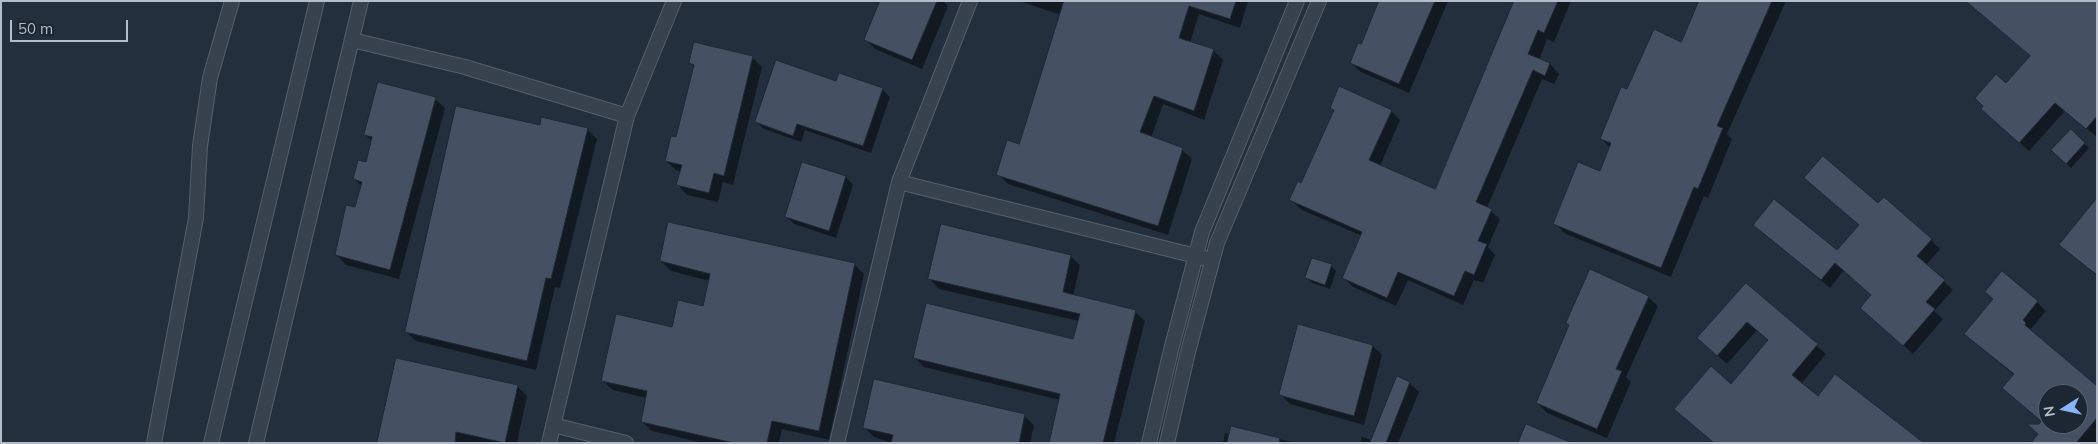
<!DOCTYPE html>
<html>
<head>
<meta charset="utf-8">
<style>
  body { margin:0 }
  #map { position:relative; width:2098px; height:444px; overflow:hidden; background:#242f3e; font-family:Mulish,sans-serif }
  canvas { display:block }
  .frame { position:absolute; inset:0; border:2px solid #b4bcc9; pointer-events:none }
  .north { position:absolute; left:2038px; top:384px; width:50px; height:50px; box-sizing:border-box; background:#1d2633; border:1px solid #59626f; border-radius:50%; rotate:260deg; font-size:14px; font-weight:700; line-height:20px; text-align:center; color:#b4bcc9 }
  .north::after { content:''; display:block; margin:auto; width:18px; height:22px; background:#8ab4f8; clip-path:polygon(50% 0,100% 100%,50% 72%,0 100%) }
  .scale { position:absolute; left:10px; top:20px; width:118px; height:22px; box-sizing:border-box; border:2px solid #b4bcc9; border-top:0; padding-left:6px; font-size:15px; line-height:18px; white-space:nowrap; color:#b4bcc9; -webkit-text-stroke:4px #1d2633; paint-order:stroke }
</style>
</head>
<body>
<div id="map">
<canvas width="2098" height="444"></canvas>
<div class="frame"></div>
<div class="north">N</div>
<div class="scale">50 m</div>
</div>
<script>
const c = document.querySelector('canvas').getContext('2d');
c.lineJoin = 'round';
function paint(path, color) { c.fillStyle = color; c.fill(path, 'evenodd'); }
function stroke(path, color, width, dash) { c.strokeStyle = color; c.lineWidth = width; c.lineCap = dash ? 'butt' : 'round'; c.setLineDash(dash || []); c.stroke(path); }
const shadow = new Path2D(`
  M882,1H943L948,6L922,69L875,49L866,40Z
  M1019,1H1248L1240,28L1199,14L1190,43L1213,50L1223,60L1204,120L1163,104L1151,138L1182,150L1192,159L1168,235L1008,184L998,174L1020,146L1061,15Z
  M1380,1H1448L1409,93L1361,72L1351,63L1361,46Z
  M1515,1H1571L1554,42L1547,39L1539,60L1550,64L1559,74L1554,84L1542,79L1487,208L1500,219L1488,247L1495,255L1483,283L1474,280L1463,305L1408,280L1396,306L1353,287L1344,278L1362,236L1300,209L1291,199L1302,184L1334,112L1331,108L1391,111L1400,120L1380,166L1435,191Z
  M1701,1H1786L1727,134L1732,139L1708,198L1704,196L1671,277L1564,233L1555,223L1600,173L1610,148L1601,138L1628,91L1682,43Z
  M2097,1V137L2065,111L2029,151L1992,118L2006,85Z
  M752,57L762,67L733,185L723,182L718,202L687,195L678,185L681,172L676,170L666,161L677,139L695,68L690,63Z
  M837,83L882,89L890,97L871,153L805,130L801,142L764,129L756,122Z
  M435,99L445,108L399,279L346,265L337,255L356,209L362,186L354,179L366,164L372,142L366,135Z
  M540,127L587,129L597,139L560,288L555,287L536,370L416,341L406,332Z
  M2071,131L2089,148L2071,168L2053,150Z
  M803,164L846,177L853,185L836,238L794,224L787,217Z
  M2097,200V276L2061,245Z
  M1878,205L1931,240L1940,249L1926,265L1953,290L1934,311L1943,319L1913,354L1871,316L1872,295L1844,270L1830,288L1755,225L1837,252Z
  M669,224L855,265L864,274L829,440L782,429L779,443H703L652,431L642,422L647,398L613,390L603,381L704,307L710,281L671,271L661,261Z
  M1070,256L1080,265L1073,296L1135,312L1145,321L1114,443H1050L1060,400L924,367L914,357L1074,341L1079,321L939,289L930,279Z
  M1331,266L1336,271L1330,289L1312,283L1307,278Z
  M1746,285L1826,354L1801,384L1818,398L1714,443L1676,409L1731,385L1769,340L1757,330L1727,364L1708,347Z
  M1648,297L1658,306L1626,377L1631,382L1607,438L1547,413L1538,403L1570,326Z
  M2037,302L2046,311L2031,329L2034,334L2097,387V443H2032L2040,434L2042,422L2003,388L2014,375L1975,343ZM2048,394H2078V424H2048Z
  M1373,346L1382,355L1364,425L1290,404L1281,395Z
  M1410,383L1419,392L1398,443H1360L1362,437L1372,440Z
  M517,386L527,396L517,443H377L378,437Z
  M1024,416L1034,425L1030,443H892L874,437L864,427Z
  M1232,428L1296,443H1223L1225,433L1230,434Z`);
const building = new Path2D(`
  M880,1H937L912,60L864,40Z
  M1064,1H1236L1230,19L1189,6L1179,38L1214,49L1194,111L1154,96L1140,132L1183,148L1158,226L996,175L1007,140L1019,144Z
  M1379,1H1435L1399,84L1350,63L1358,43L1361,44Z
  M1514,1H1558L1544,33L1538,30L1528,54L1550,63L1545,76L1533,70L1476,202L1492,209L1478,241L1487,244L1474,275L1465,271L1454,296L1398,272L1387,298L1342,278L1362,232L1289,200L1298,181L1301,183L1334,110L1330,108L1339,86L1392,110L1369,160L1435,189Z
  M1699,1H1772L1717,126L1723,128L1698,189L1694,187L1661,268L1553,224L1578,162L1600,171L1611,143L1600,139L1621,87L1627,89L1654,29L1681,42Z
  M1966,1H2097V116L2086,129L2055,103L2019,143L1981,109L1983,106L1975,98L1996,74L2006,83L2030,56Z
  M694,42L753,56L724,176L714,173L709,193L676,185L682,165L665,161L671,136L676,137L694,65L689,63Z
  M776,60L836,81L839,73L883,88L863,146L797,124L793,136L755,122Z
  M378,82L436,97L390,270L335,255L346,205L355,207L362,182L353,179L358,160L366,162L372,137L364,135Z
  M456,106L540,125L541,117L588,128L551,279L546,278L527,361L405,332Z
  M2071,129L2085,143L2066,164L2051,150Z
  M1823,156L1878,203L1884,197L1932,239L1917,256L1945,280L1926,302L1935,309L1903,346L1860,308L1871,295L1835,263L1821,280L1753,225L1774,199L1837,250L1859,225L1804,178Z
  M802,162L846,176L829,231L785,217Z
  M2097,198V275L2059,245Z
  M668,222L855,263L819,431L772,421L767,443H734L641,422L647,391L601,381L616,314L672,327L678,300L703,306L710,274L660,261Z
  M941,224L1071,255L1063,292L1136,310L1103,443H1049L1060,394L913,358L926,303L1073,339L1080,314L928,279Z
  M1312,258L1332,264L1325,285L1305,278Z
  M1590,269L1649,296L1616,369L1622,371L1597,429L1536,403L1569,325L1566,323Z
  M2002,271L2038,301L2023,320L2026,323L2025,325L2097,386V418L2076,443H2031L2038,434L2027,424H2039L2041,421L2002,388L2014,374L1964,334L1993,299L1985,292ZM2048,394H2078V424H2048Z
  M1746,283L1818,344L1792,375L1818,396L1835,374L1924,443H1714L1674,409L1711,366L1731,384L1768,340L1747,322L1717,356L1697,338Z
  M1298,324L1373,345L1354,416L1279,395Z
  M396,358L518,385L505,443L456,432L455,443H377Z
  M1397,376L1410,382L1386,443H1370Z
  M874,379L1025,414L1019,443H891L893,435L863,428Z
  M1526,424L1570,442V443H1518Z
  M1231,426L1280,438L1279,443H1227Z`);
const minor = new Path2D(`
  M352,40L465,67L627,116
  M899,182L1204,258
  M553,425L626,443
  M154,443L196,218L200,146L210,78L232,1
  M211,443L317,1
  M256,443L361,1
  M549,443L627,116L674,1
  M837,443L899,182L970,1
  M1149,443L1171,350L1202,232L1297,1
  M1167,443L1188,352L1217,243L1319,1`);
paint(shadow, '#0007');
paint(building, '#455162');
stroke(building, '#1f2835', 1);
stroke(minor, '#565f6c', 16);
stroke(minor, '#38414e', 14);
</script>
</body>
</html>
